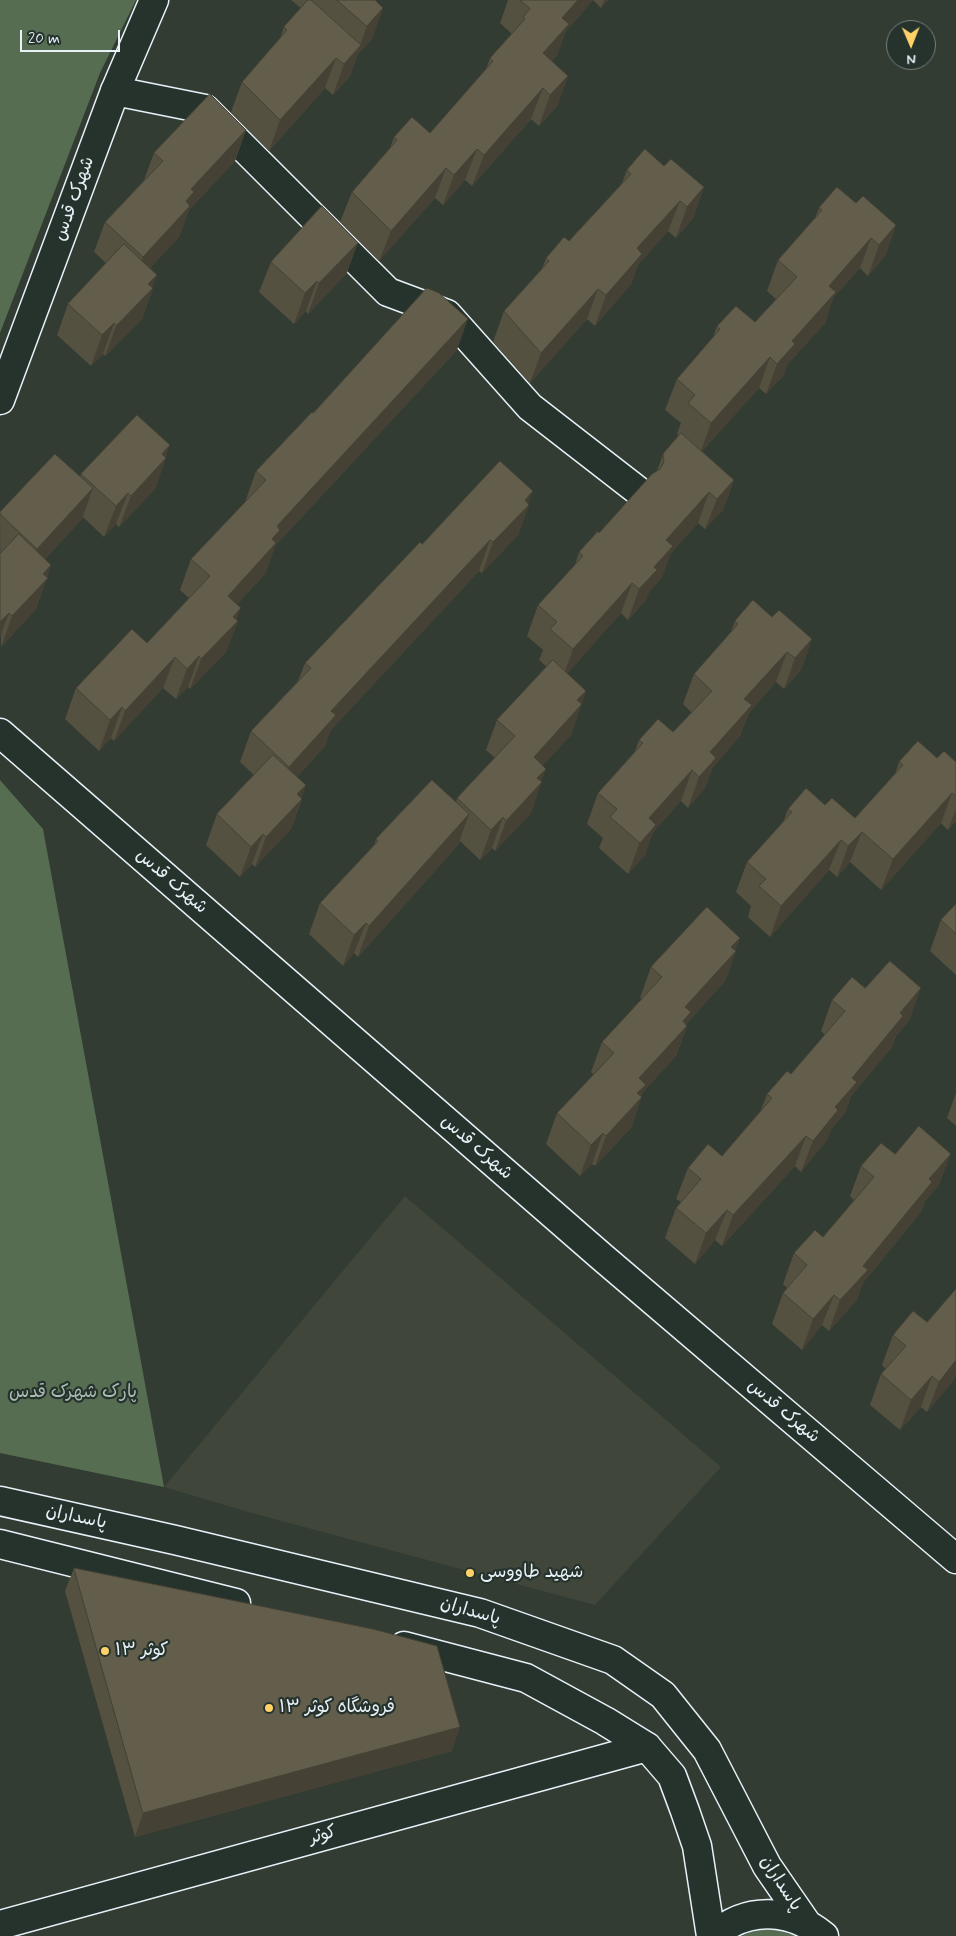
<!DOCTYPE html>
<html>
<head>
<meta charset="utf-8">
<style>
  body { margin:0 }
  #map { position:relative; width:956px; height:1936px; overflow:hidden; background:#323c33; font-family:Mynerve,sans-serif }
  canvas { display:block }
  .north { position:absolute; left:886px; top:20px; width:50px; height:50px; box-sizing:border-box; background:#26332d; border:1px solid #747f7e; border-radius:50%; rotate:179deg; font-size:14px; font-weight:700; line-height:20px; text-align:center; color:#e8f1f8 }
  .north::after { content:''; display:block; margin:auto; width:18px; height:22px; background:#ffd166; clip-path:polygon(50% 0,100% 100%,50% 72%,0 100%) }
  .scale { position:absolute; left:20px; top:30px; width:100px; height:22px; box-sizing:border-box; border:2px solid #e8f1f8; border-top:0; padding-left:6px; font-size:15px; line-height:18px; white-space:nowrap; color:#e8f1f8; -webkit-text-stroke:4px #26332d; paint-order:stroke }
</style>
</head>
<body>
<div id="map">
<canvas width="956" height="1936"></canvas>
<div class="north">N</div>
<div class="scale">20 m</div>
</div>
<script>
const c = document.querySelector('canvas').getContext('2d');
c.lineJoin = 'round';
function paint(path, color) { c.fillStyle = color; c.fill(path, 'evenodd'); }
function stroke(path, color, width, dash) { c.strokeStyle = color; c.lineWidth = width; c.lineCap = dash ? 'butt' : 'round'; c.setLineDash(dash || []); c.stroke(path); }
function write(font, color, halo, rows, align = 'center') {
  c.font = font + ' Mynerve,"Playpen Sans Arabic",sans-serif'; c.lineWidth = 4.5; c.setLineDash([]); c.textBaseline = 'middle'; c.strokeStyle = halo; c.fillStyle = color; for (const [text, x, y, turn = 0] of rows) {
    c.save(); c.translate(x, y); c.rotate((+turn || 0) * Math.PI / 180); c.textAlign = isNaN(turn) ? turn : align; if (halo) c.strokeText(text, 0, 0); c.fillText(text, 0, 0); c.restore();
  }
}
const built = new Path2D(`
  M405,1196L721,1467L595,1605L252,1513L164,1487Z`);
const green = new Path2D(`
  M0,0H136L100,73L0,333Z
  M0,780L43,829L164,1487L0,1453Z
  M773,1929L797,1936H742L753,1931Z`);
const street = new Path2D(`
  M115,91L205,109L388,292L447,314L530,407L637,490
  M0,1925L647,1747`);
const secondary = new Path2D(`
  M0,400L115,91L154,0
  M0,733L602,1257L956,1559
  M0,1501L175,1540L480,1613L613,1660L663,1695L707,1750L767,1866L807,1924
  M0,1544L236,1603
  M404,1646L526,1678L605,1721L647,1747L672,1776L685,1811L697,1846L711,1936
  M713,1936C747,1906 790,1908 824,1936`);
const wall = new Path2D(`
  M291,0H375L383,8L372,39L358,54L350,76L333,95L325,88L269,151L231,112L242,82L280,38L284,27L301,8Z
  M508,0H608L601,8L593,0L566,31L557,55L552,61L568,76L557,106L539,126L531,119L472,186L465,180L443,205L435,198L379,261L340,222L352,192L390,148L394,137L430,133L486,69L490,58L512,34L500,23Z
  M246,130L235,161L189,210L179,237L150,268L152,287L153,288L142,319L105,356L103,354L91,366L57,335L68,304L106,263L94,252L105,222L144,180L154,153Z
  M664,166L704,187L693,218L676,238L668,231L638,265L631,284L595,326L587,319L530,383L493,342L504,311L542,269L546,258L569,241L622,183L627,170Z
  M856,203L896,225L885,256L868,276L860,268L833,298L825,323L787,365L784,375L766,394L759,388L702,451L734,480L723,510L705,529L698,523L671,553L662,577L649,592L646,600L628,620L621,613L567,673L586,691L571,735L542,766L541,781L531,813L495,851L492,848L480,860L460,841L458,845L358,957L354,953L343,966L309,934L320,903L374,846L376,839L456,802L457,798L495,758L486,750L497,720L547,667L539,660L543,650L527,636L538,605L575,565L579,552L599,533L657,471L663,454L679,436L677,434L681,423L665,410L677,379L713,337L717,326L755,322L776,299L767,291L778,260L815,218L819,208Z
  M271,262L347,273L308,314L306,311L294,324L259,292Z
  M457,350L275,546L265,574L237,604V620L238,621L226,652L190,689L188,687L176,699L163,688L114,741L111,738L99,751L65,719L76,688L147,643L189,598L180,590L191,559L245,502L256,471L313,413Z
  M166,457L155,489L119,527L116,524L104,537L83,517L82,519L45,559L51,565L36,609L1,647L0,512L80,477L81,474Z
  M528,504L529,505L518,535L482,573L479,571L330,731L325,746L297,777L302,799L291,829L255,867L252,864L240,877L206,845L217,814L254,775L240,762L251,731L298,681L305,663L422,544Z
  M772,617L812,639L801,670L784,689L776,682L749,713L740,736L713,767L705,788L688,808L681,801L653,832L645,855L628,874L599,848L603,838L587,824L598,793L635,751L639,740L673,732L692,713L683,704L694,674L731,632L735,621Z
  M937,758L956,762V821L948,830L941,823L881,890L850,862L837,877L829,870L770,937L748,917L751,906L736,892L747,862L783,822L788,809L825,805L855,818L895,774L899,762Z
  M956,904V975L930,951L941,920Z
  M740,938L735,950L736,951L725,981L687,1023L686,1025L687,1026L676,1056L643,1092L631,1128L595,1166L592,1164L580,1176L546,1144L557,1113L594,1075L591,1072L602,1042L642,999L640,998L651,967Z
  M865,988L910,1019L896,1036L892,1047L851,1096L845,1113L831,1129L827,1140L801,1172L795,1166L722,1246L715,1240L695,1264L665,1238L676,1208L681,1202L676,1199L688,1168L722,1156L761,1110L767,1094L791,1074L825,1035L821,1031L832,1000Z
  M956,1093V1126L947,1118Z
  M895,1154L939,1185L925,1201L921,1212L863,1283L856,1301L829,1331L822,1325L802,1350L772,1324L783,1293L787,1288L783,1284L794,1253L823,1237L854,1200L850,1196L861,1166Z
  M956,1289V1373L953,1381L927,1412L921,1407L900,1430L870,1405L881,1374L886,1369L882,1365L893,1335L927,1322Z
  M74,1568L452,1751L135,1837L65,1591Z`);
const shadedWall = new Path2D(`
  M578,0H593L566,31L557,55L531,84L543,53L562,18Z
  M604,0H608L601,8Z
  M383,8L372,39L358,54L350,76L333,95L344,64L359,48L367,26Z
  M336,58L325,88L269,151L280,120Z
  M568,76L557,106L539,126L550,95Z
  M543,88L531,119L472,186L484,155Z
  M246,130L235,161L189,210L179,237L132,288L143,257L191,189Z
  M477,149L465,180L443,205L454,175Z
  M446,168L435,198L379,261L391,231Z
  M704,187L693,218L676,238L687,207Z
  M680,201L668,231L638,265L631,284L595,326L606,295L637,248Z
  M896,225L885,256L868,276L879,245Z
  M871,238L860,268L833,298L825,323L787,365L784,375L766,394L777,364L829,286Z
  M358,243L347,273L308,314L319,283Z
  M157,275L151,290L153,288L142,319L105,356L116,326L148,284Z
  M317,281L306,311L294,324L305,293Z
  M598,289L587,319L530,383L541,353Z
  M468,319L457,350L275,546L265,574L217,626L228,596L277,526Z
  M114,323L103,354L91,366L102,335Z
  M770,357L759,388L700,454L711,423Z
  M170,445L155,489L119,527L131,496L162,454Z
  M734,480L723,510L705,529L717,499Z
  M93,488L82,519L26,579L37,549Z
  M533,491L527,507L529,505L518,535L482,573L493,542L525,500Z
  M709,492L698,523L671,553L662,577L649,592L646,600L628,620L639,589L666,540Z
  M128,493L116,524L104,537L116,506Z
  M490,540L479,571L330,731L325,746L278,798L289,767L331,711Z
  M51,565L36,609L1,647L12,616L43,574Z
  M632,583L621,613L562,680L573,649Z
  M241,608L235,623L238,621L226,652L190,689L201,659L233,617Z
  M9,613L0,637V622Z
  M812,639L801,670L784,689L795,658Z
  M787,652L776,682L749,713L740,736L713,767L705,788L688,808L699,777L710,752L744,699Z
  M199,656L188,687L176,699L187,669Z
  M175,657L163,688L114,741L125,711Z
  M586,691L571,735L522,788L534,757L577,700Z
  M122,707L111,738L99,751L110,720Z
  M546,769L540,785L542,782L531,813L495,851L506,821L537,778Z
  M692,770L681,801L653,832L645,855L628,874L649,818Z
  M306,785L291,829L255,867L266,837L297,794Z
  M952,793L941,823L881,890L893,859Z
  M956,809V821L948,830Z
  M469,814L458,845L358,957L369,926Z
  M503,817L492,848L480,860L491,830Z
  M862,832L850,862L837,877L848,846Z
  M263,834L252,864L240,877L251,847Z
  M841,840L829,870L770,937L781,906Z
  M366,923L354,953L343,966L354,935Z
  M740,938L734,953L736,951L725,981L687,1023L685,1027L687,1026L676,1056L643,1092L631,1128L595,1166L606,1136L639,1078L685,1007L731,947Z
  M921,988L910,1019L896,1036L892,1047L851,1096L845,1113L831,1129L827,1140L801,1172L813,1141L835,1107L852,1078L900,1013Z
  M603,1133L592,1164L580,1176L591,1145Z
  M806,1136L795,1166L722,1246L733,1215Z
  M951,1154L939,1185L925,1201L921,1212L863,1283L856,1301L829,1331L840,1300L863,1266L929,1179Z
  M727,1210L715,1240L695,1264L706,1233Z
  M834,1295L822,1325L802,1350L813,1319Z
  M956,1360V1373L953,1381L927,1412L939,1382Z
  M932,1376L921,1407L900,1430L911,1400Z
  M460,1727L452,1751L135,1837L143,1813Z`);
const building = new Path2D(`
  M308,0H311L361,45L344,64L336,58L280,120L242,82L287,30L284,27Z
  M337,0H375L383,8L367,26Z
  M520,0H578L562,18L569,24L543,53L568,76L550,95L543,88L484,155L477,149L454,175L446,168L391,231L352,192L397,140L394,137L412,117L430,133L493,61L490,58L525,19L523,17L530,9Z
  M210,94L246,130L191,189L194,192L186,201L190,206L143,257L105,222L163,161L154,153Z
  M645,149L664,166L671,159L704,187L687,207L680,201L637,248L642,254L606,295L598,289L541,353L504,311L549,261L546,258L564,237L569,241L631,174L627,170Z
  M837,187L856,203L863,196L896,225L879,245L871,238L829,286L836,292L792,341L795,344L777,364L770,357L711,423L688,403L695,395L677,379L720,329L717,326L736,306L755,322L797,277L778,260L822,210L819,208Z
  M322,206L358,243L319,283L317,281L305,293L271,262Z
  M124,244L157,275L148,284L153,288L116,326L114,323L102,335L68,304Z
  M427,288L439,293L468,319L277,526L280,530L272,539L276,543L228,596L241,608L233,617L238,621L201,659L199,656L187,669L175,657L125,711L122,707L110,720L76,688L132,629L147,643L210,576L191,559L266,480L256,471L312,412L313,413Z
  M137,415L170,445L162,454L166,458L131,496L128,493L116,506L81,474Z
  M681,433L734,480L717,499L709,492L666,540L673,546L654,567L657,570L639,589L632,583L573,649L550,629L557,622L538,605L583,556L579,552L598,531L599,533L652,474L660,469L664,462L663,454Z
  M55,454L93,488L37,549L0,514V512Z
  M500,461L533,491L525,500L529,505L493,542L490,540L331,711L336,715L289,767L251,731L311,668L305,663L420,542L422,544Z
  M19,534L51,565L43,574L48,578L12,616L9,613L0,622V554Z
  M753,600L772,617L779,610L812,639L795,658L787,652L744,699L752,705L710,752L716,758L699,777L692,770L649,818L656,825L640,843L610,817L617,809L598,793L643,743L639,740L658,719L673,732L712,691L694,674L738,624L735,621Z
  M553,660L586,691L577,700L582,704L534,757L546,769L537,778L542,782L506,821L503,817L491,830L457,798L515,736L497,720Z
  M918,741L937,758L944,751L956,762V796L952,793L893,859L862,832L848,846L841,840L781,906L759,886L766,879L747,862L792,812L788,809L806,788L825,805L832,798L855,818L903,765L899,762Z
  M273,755L306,785L297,794L302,799L266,837L263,834L251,847L217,814Z
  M432,780L469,814L369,926L366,923L354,935L320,903L378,841L376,839Z
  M956,904V934L941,920Z
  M707,907L740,938L731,947L736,951L685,1007L691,1012L683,1021L687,1026L639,1078L646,1085L637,1093L642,1097L606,1136L603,1133L591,1145L557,1113L614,1053L602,1042L662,977L651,967Z
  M890,961L921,988L900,1013L903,1016L852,1078L857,1082L835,1107L838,1110L813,1141L806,1136L733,1215L727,1210L706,1233L676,1208L701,1179L688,1168L708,1144L722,1156L772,1098L767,1094L787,1071L791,1074L845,1011L832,1000L852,977L865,988Z
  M919,1126L951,1154L929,1179L932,1182L863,1266L868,1270L840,1300L834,1295L813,1319L783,1293L807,1265L794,1253L815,1230L823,1237L874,1177L861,1166L881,1143L895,1154Z
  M956,1289V1360L939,1382L932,1376L911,1400L881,1374L906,1346L893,1335L913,1311L927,1322Z
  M74,1568L373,1629L437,1646L460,1727L143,1813Z`);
const markers = [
  [470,1573,5,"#ffd166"],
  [105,1651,5,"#ffd166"],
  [269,1708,5,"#ffd166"]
];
const streetNames = [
  ["شهرک قدس",75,199,-70],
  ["شهرک قدس",171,882,41],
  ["شهرک قدس",476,1148,41],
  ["شهرک قدس",783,1412,40],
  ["پاسداران",76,1518,12],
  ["پاسداران",470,1612,16],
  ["کوثر",323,1836,-15],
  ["پاسداران",780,1884,57]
];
const parkNames = [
  ["پارک شهرک قدس",73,1393]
];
const poiNames = [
  ["شهید طاووسی",480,1573],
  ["کوثر ۱۳",115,1651],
  ["فروشگاه کوثر ۱۳",279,1708]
];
paint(built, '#41463a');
paint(green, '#566d52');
stroke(street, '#e8f1f8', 31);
stroke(secondary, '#e8f1f8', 31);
stroke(street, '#26332d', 28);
stroke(secondary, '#26332d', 28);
paint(wall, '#555141');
paint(shadedWall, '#454235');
paint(building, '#635e4c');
stroke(building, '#454235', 1);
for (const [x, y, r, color] of markers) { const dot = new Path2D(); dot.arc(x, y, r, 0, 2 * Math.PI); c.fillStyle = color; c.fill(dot); stroke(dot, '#26332d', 2); }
write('18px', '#e8f1f8', '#26332d', streetNames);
write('18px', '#aebcb6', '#26332d', parkNames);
write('18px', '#e8f1f8', '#26332d', poiNames, 'left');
</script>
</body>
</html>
